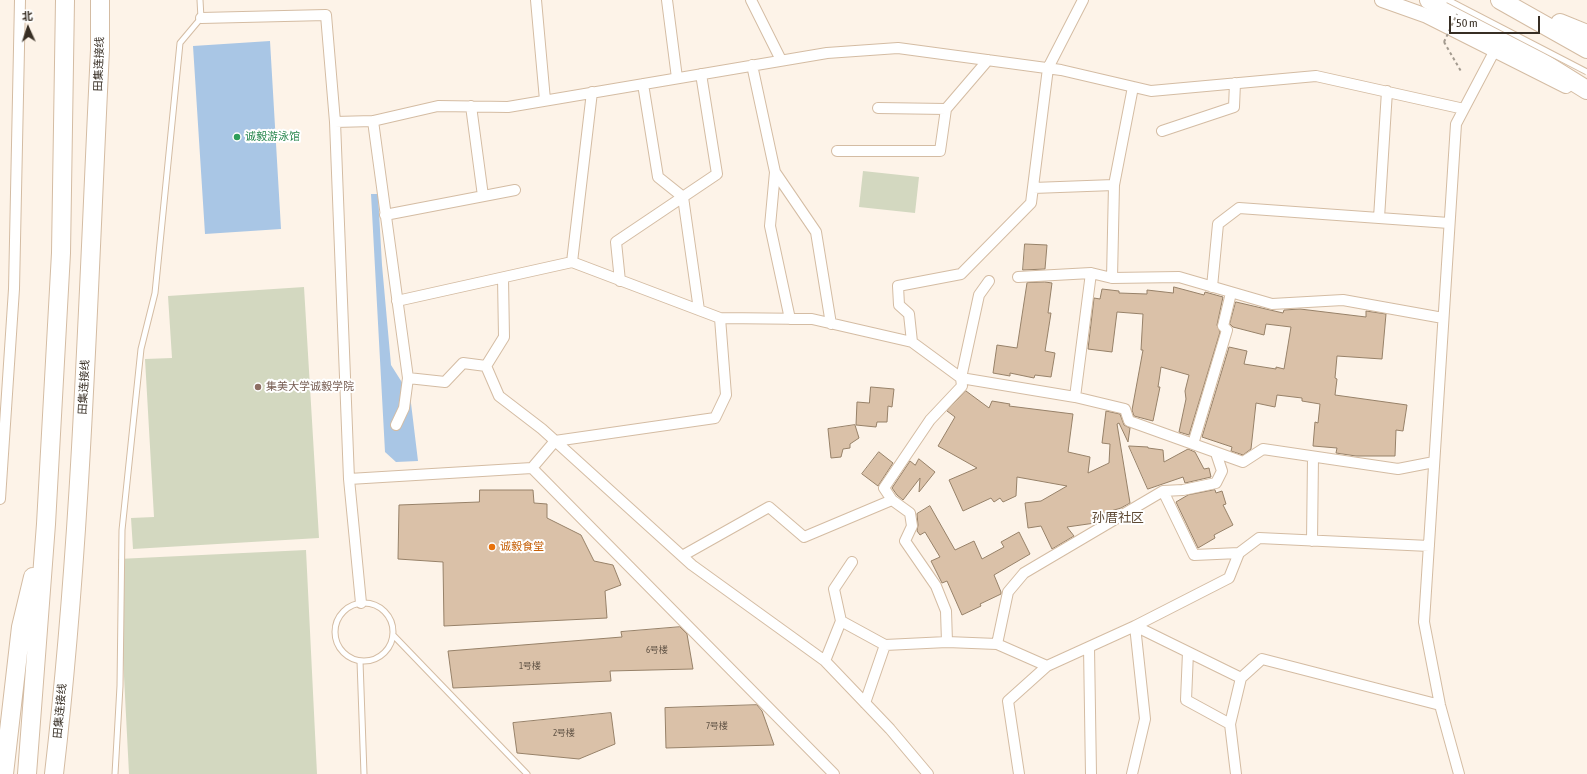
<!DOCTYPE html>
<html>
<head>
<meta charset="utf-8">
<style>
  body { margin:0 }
  #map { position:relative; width:1587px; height:774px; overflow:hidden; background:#fdf3e8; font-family:"Asap Condensed","Noto Sans SC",sans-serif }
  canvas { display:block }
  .north { position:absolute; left:8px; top:8px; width:40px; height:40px; -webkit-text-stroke:3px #fff; paint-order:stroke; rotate:357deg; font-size:11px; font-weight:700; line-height:16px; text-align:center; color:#372e24 }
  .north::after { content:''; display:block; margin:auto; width:14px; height:18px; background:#372e24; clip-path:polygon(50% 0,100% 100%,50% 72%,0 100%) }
  .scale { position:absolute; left:1449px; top:16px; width:91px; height:18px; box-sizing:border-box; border:2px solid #372e24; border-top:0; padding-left:5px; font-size:12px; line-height:14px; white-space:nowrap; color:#372e24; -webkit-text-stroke:3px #fff; paint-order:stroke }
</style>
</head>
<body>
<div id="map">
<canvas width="1587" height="774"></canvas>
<div class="north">北</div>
<div class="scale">50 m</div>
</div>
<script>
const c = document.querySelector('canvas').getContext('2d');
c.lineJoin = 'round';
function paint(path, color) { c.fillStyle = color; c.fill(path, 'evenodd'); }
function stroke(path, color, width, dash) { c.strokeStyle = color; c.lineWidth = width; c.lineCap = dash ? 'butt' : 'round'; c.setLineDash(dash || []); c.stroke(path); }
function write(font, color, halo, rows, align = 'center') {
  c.font = font + ' "Asap Condensed","Noto Sans SC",sans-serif'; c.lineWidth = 4; c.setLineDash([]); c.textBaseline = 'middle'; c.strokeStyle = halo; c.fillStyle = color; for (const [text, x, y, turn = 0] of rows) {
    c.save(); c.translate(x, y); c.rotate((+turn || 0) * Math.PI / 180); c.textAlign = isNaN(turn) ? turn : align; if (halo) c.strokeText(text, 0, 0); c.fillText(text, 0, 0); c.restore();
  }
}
const green = new Path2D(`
  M863,171L919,177L915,213L859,207Z
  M304,287L319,538L133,549L131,518L154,517L145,359L172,358L168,296Z
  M306,550L317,774H129L118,559Z`);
const water = new Path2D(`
  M270,41L281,229L205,234L193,46Z
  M371,194H378L382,265L391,365L410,395L418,461L396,462L385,452Z`);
const building = new Path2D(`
  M1025,244L1047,245L1045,269L1023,270Z
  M1045,282L1052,283L1048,313H1051L1045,351L1055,353L1051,377L1035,375L1034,378L1010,373V376L993,373L997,345L1017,348L1027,283Z
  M1174,287L1204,295L1205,292L1223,297L1217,325L1220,332L1189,435L1179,432L1186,399L1185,391L1189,375L1161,367L1158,387H1160L1153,421L1134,416L1132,410L1143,350H1141L1143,314L1117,312L1112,352L1088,349L1094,298L1100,299L1102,289L1119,291V293L1147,294V290L1173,293Z
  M1236,302L1283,313L1284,310L1300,309L1366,317V311L1386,314L1382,359L1337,356L1335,378L1337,379L1335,395L1407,405L1403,431L1396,430L1395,456H1356L1336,453L1337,448L1313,446L1315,422L1318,423L1320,404L1302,401V398L1277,395L1275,407L1256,403L1251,449L1243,455L1231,451L1232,447L1202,437L1229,347L1247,351L1244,364L1276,369V367L1284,369L1291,327L1266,324L1264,335L1233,327L1230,324Z
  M871,387L894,389L892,407L888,406L887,422H877L876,427L856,425L857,402L869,403Z
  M966,391L989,408L992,401L1010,404L1009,406L1073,414L1068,452L1090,457L1088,473L1109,463L1110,444L1102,443L1106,411L1120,414L1124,425L1130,428L1128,442L1119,423L1117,424L1130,503L1121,508L1104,513V518L1095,523L1067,527L1074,536L1052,549L1041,526L1028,528L1025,503L1041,501L1067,486L1017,477L1016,496L1003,502L1000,498L994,502L991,498L963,511L949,480L977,468L938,446L955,417L947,411Z
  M855,425L859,438L850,444V448L843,449L841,457L831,458L828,429Z
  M1129,446L1148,447V448L1163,450L1164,462L1188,449L1195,452L1204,469L1209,468L1211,477L1185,483L1183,477L1148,489Z
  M879,452L893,463L878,486L862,474Z
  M919,459L935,472L919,492L920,478L903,500L897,495L892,488L910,461L915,465Z
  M480,490H533L534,503L547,504V518L581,535L594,561L613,565L621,585L605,591L607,618L444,626L443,562L398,559L399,505L479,502Z
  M1215,490L1216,493L1222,491L1226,504L1223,505L1233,525L1214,535L1215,538L1198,548L1176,502L1188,495Z
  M930,506L955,550L974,541L982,559L1004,547L1001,542L1019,532L1030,554L994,575L1001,592V594L980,604L981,606L962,615L947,581L942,583L931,561L940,557L925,532L920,535L917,531L918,525L917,514Z
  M680,627L687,634L693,669L610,671L611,681L453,688L448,651L622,637L621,632Z
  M757,705L762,711L774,745L666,748L665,708Z
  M611,713L615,744L579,759L517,753L513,723Z`);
const path = new Path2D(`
  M1444,42L1462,73`);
const lane = new Path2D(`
  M335 632a29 29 0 1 1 58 0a29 29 0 1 1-58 0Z
  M394,636L527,774
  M360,661L364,774
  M115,774L120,686L122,530L141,349L155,293L180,43L201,18L200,0`);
const street = new Path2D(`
  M536,0L545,100
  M667,0L677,78
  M751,0L781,60
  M201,18L326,15L335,122L349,479L361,603
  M752,65L775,172L770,226L790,319
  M643,84L658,177L683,197L699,310
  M471,106L483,196
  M878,108L946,109
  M373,121L408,378L445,382L463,363L486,366L499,396L542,429L692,565L825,661L890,729L928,774
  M335,122L373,121L438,106L508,107L827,53L898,48L1061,70L1151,91L1316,76L1464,109
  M1162,131L1234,107L1235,83
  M837,151H940L946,109L988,60
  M775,172L816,232L831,324
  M1033,188L1114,185
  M385,215L515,190
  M1379,218L1387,91
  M572,262L592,92
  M1018,277L1091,273L1112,278L1179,277L1272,304L1343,300L1443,318
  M1112,278L1114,185L1133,87
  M620,281L616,242L717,174L701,74
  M1212,287L1218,224L1239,208L1449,223
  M397,301L572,262L720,318L812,319L912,342L961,378L1075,397L1125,409L1129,421L1243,462L1263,449L1398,469L1434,462
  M912,342L909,314L899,305L898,286L961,274L1031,203L1048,68L1083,0
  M486,366L504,337L503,278
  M1075,397L1091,273
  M396,425L404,408L408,378
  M1193,444L1227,330L1223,326L1231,293
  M532,468L555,441L715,418L726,395L720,318
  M349,479L532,468L834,774
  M1163,491L1194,555L1239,553
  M0,499L14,289L20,0
  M1312,541L1313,457
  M682,556L769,507L804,537L892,500
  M841,621L885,645L947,642L997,644L1047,666
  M1135,626L1241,678
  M947,642L946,611L936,586L905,541L912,526L910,513L892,500L884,488L930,420L962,386L961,378L979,295L989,281
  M997,644L1008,592L1024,573L1163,491L1183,490L1216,483L1222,471L1216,453
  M1089,647L1091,774
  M1188,652L1186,700L1230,724
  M825,661L841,621L834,589L852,562
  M865,703L885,645
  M1019,774L1008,701L1047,666L1135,626L1229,578L1239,553L1259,538L1429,546
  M1132,774L1145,719L1135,626
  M1236,774L1230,724L1241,678L1262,659L1440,705
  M1459,774L1440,705L1424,622L1456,124L1495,50`);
const secondary = new Path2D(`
  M1382,0L1427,16L1566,86`);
const highway = new Path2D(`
  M1429,0L1508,41L1587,90
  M1500,0L1587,49
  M1560,23L1587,34
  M4,774L21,627L33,577
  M27,774L46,524L61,253L65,0
  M54,774C82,534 88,291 100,50V0`);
const pathBridge = new Path2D(`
  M1444,42L1457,14`);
const laneBridge = new Path2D(`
  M1448,0L1587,72`);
const markers = [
  [237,137,4,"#2e9e5b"],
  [258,387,4,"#8d6e63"],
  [492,547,4,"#e8710a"]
];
const numberNames = [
  ["6号楼",657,650],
  ["1号楼",530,666],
  ["7号楼",717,726],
  ["2号楼",564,733]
];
const streetNames = [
  ["田集连接线",99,64,-88],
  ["田集连接线",84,387,-87],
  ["田集连接线",60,711,-85]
];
const leisureNames = [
  ["诚毅游泳馆",245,137]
];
const educationNames = [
  ["集美大学诚毅学院",266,387]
];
const foodNames = [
  ["诚毅食堂",500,547]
];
const quarterNames = [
  ["孙厝社区",1118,518]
];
paint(green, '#d3d8c0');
paint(water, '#a9c6e5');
paint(building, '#dac1a8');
stroke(building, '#978168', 1);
stroke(lane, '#d4bca3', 7);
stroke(street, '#d4bca3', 12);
stroke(secondary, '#d4bca3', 16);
stroke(highway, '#d4bca3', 20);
stroke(path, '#a39a8f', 2, [3, 3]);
stroke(lane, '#fff', 5);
stroke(street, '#fff', 10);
stroke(secondary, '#fff', 14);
stroke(highway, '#fff', 18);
stroke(laneBridge, '#d4bca3', 7, []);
stroke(pathBridge, '#a39a8f', 2, [3, 3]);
stroke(laneBridge, '#fff', 5);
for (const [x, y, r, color] of markers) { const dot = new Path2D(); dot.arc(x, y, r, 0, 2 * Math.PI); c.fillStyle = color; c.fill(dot); stroke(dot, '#fff', 1.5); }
write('9px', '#605345', null, numberNames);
write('11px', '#372e24', '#fff', streetNames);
write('11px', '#27864d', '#fff', leisureNames, 'left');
write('11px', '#785e54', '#fff', educationNames, 'left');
write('11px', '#c56008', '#fff', foodNames, 'left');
write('13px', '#5d4832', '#fff', quarterNames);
</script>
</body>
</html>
